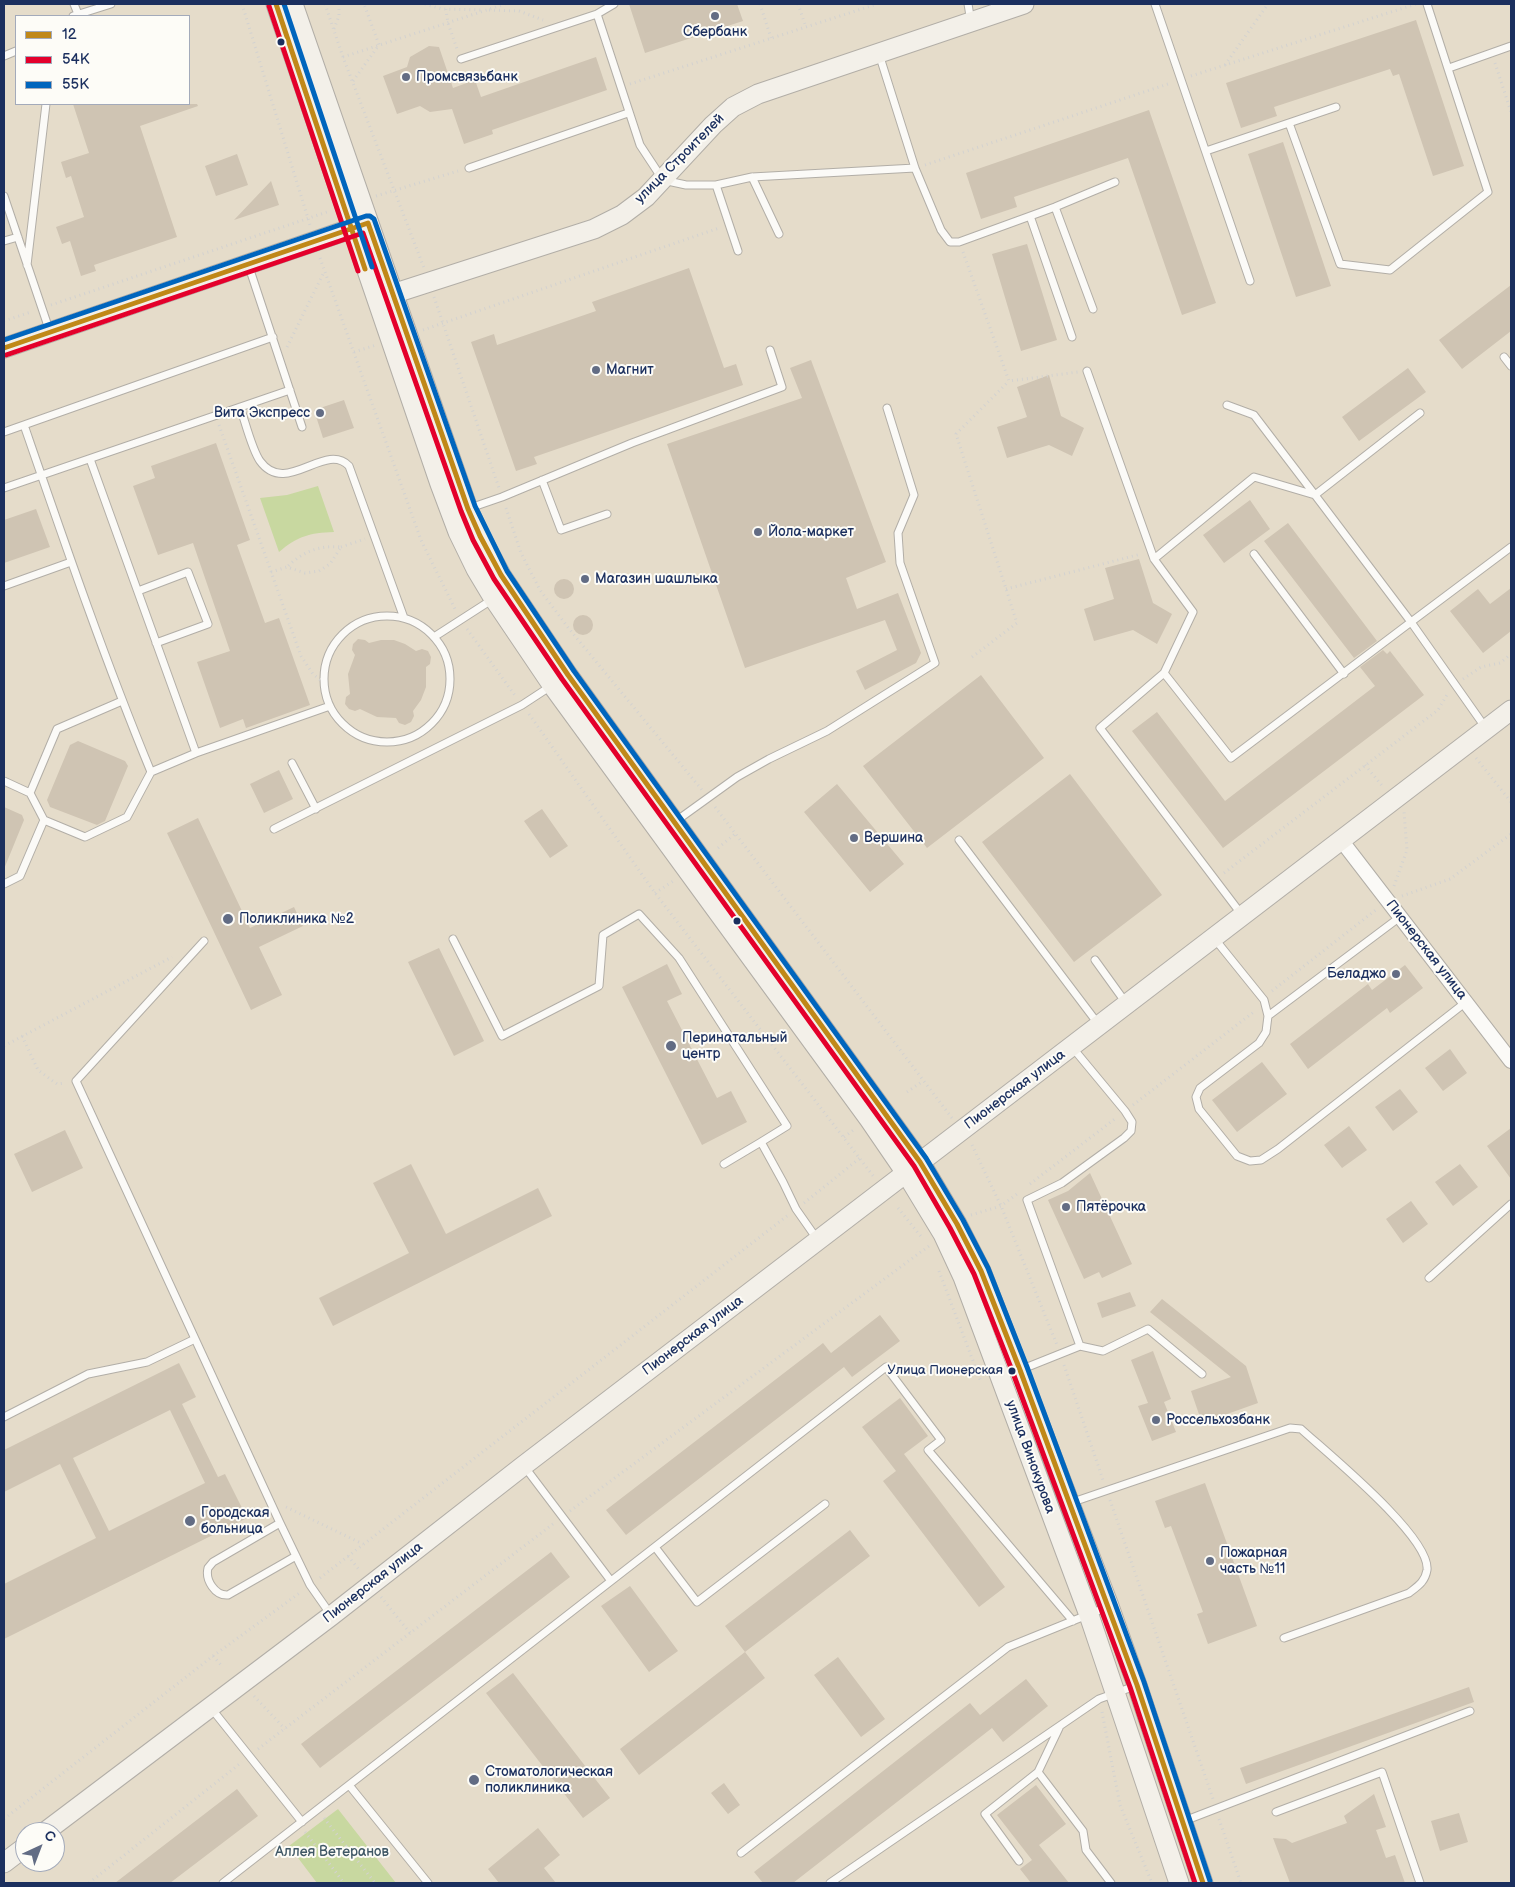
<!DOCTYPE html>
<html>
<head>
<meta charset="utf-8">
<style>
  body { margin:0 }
  #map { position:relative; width:1515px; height:1887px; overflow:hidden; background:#e5dcca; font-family:"Balsamiq Sans",sans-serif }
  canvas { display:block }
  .frame { position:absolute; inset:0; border:5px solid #1b2f5e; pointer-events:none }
  .legend { position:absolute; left:15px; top:15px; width:175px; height:90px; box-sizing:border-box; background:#fdfcf7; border:1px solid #a3aaba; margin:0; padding:6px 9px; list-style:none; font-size:15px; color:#1b2f5e }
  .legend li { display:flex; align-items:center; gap:10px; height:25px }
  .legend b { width:25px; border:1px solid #a3aaba }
  .north { position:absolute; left:15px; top:1822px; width:50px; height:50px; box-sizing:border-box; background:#fdfcf7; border:1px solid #a3aaba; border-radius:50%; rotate:43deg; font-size:14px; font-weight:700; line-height:20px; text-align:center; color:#1b2f5e }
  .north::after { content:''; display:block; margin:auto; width:18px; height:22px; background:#626c84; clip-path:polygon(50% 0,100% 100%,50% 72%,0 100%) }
</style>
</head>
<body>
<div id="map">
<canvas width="1515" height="1887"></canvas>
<div class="frame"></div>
<ul class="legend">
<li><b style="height:6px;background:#c08818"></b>12</li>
<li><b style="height:6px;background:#e4002b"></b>54К</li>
<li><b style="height:6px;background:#0065bd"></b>55К</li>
</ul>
<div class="north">С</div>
</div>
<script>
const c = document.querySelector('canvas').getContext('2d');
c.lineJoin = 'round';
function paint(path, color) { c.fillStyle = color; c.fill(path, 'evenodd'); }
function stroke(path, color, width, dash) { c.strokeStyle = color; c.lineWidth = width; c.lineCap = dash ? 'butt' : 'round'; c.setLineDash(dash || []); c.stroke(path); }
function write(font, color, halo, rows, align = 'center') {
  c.font = font + ' "Balsamiq Sans",sans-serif'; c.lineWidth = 4; c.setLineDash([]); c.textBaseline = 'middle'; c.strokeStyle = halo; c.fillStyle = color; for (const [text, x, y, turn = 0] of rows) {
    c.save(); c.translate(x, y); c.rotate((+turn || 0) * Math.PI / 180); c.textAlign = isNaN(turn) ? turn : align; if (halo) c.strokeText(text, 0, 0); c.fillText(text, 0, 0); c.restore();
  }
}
const green = new Path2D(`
  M318,486L334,532C309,533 298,536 279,552L260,498L287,495Z
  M338,1809L396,1883H317L289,1846Z`);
const building = new Path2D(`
  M629,4H737L743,21L645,53Z
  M1416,20L1464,166L1433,176L1399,74L1393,76L1390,69L1274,107L1277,116L1241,128L1226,83Z
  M429,46L439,47L453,88L475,80L481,97L596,57L607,90L492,130L493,134L464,144L452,109L430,112L420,106L397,114L383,76L407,67L410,57Z
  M73,104H197L198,106L140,126L177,237L94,265L96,271L81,276L70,241L62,244L56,227L84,217L71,176L66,178L61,162L89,153Z
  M1149,110L1216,303L1182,315L1128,158L1014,197L1017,207L981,219L966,173Z
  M1283,142L1331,286L1296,297L1248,154Z
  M237,154L248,185L216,196L205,166Z
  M271,181L279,205L234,220Z
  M1027,244L1057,340L1021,351L992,254Z
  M689,268L724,368L736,364L743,385L534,457L537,464L516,471L471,342L494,334L497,345L596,311L592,302Z
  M1511,285V331L1462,369L1439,340Z
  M811,360L886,562L846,578L857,609L898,593L921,653L916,663L865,690L856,671L897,650L885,620L745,668L667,444L802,398L790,368Z
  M1408,368L1426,392L1359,441L1342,417Z
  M1049,375L1061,416L1084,428L1072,456L1049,445L1007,458L997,427L1027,417L1017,387Z
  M344,400L354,428L323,438L314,410Z
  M216,443L250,540L237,545L265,623L279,618L310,705L246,728L243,719L220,728L197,662L230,651L193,543L158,555L133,486L155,478L151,466Z
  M1250,500L1270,529L1224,563L1203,535Z
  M36,509L50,547L4,563V520Z
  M1288,523L1377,641L1354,658L1264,541Z
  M1139,559L1153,603L1172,614L1157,644L1133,630L1094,641L1084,609L1114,599L1105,568Z
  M554 589a10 10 0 1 1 20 0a10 10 0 1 1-20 0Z
  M1511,588V631L1483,653L1450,611L1478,589L1490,604Z
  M573 625a10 10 0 1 1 20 0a10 10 0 1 1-20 0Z
  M358,639L365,640L369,643L381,640H394L405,644L416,651L422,649L428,651L431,657L430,664L426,667V687L421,700L413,711L414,716L411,722L405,725L399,723L396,718L377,717L360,709L355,711L349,709L345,704L346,697L350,694L348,674L355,655L352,650L353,644Z
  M1383,650L1387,654L1390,651L1424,695L1223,848L1132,731L1157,712L1225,801L1375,686L1360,667Z
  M981,675L1044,758L927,848L863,766Z
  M78,741L125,761L128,766L105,821L97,825L50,807L47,800L70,745Z
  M279,770L293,799L264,813L250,784Z
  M1070,774L1162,895L1074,962L982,842Z
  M837,784L904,864L870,892L804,812Z
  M4,807L22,815L24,820L4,869Z
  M542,809L568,846L550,858L524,821Z
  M198,818L250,928L294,907L303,926L259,947L282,995L251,1010L167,833Z
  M439,948L484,1041L454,1056L408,962Z
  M667,964L682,994L667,1001L717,1098L731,1091L747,1122L702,1145L622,987Z
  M1405,965L1423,988L1390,1013L1387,1008L1308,1069L1290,1044L1368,984L1372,990Z
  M1450,1049L1467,1073L1443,1091L1425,1068Z
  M1262,1062L1287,1094L1237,1132L1212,1100Z
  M1400,1089L1418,1112L1393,1131L1375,1107Z
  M1349,1126L1367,1150L1342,1168L1324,1145Z
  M1511,1128V1179L1487,1146Z
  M65,1130L83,1168L32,1192L14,1154Z
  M411,1164L446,1234L538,1188L552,1216L333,1326L319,1298L409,1253L373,1183Z
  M1460,1164L1478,1187L1453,1206L1435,1182Z
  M1090,1173L1132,1264L1102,1278L1099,1272L1084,1279L1048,1200L1068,1191Z
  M1411,1201L1428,1224L1403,1243L1386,1219Z
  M1130,1292L1136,1306L1102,1318L1097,1303Z
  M1162,1299L1246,1366L1258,1403L1202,1423L1191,1391L1231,1377L1150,1312Z
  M880,1315L900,1341L852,1377L844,1367L626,1535L606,1510L823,1343L831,1353Z
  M1153,1351L1171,1399L1164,1402L1176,1432L1152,1441L1138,1406L1148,1403L1131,1360Z
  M179,1363L196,1397L182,1404L218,1477L225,1474L247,1518L4,1639V1584L96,1538L60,1464L4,1492V1450ZM170,1410L205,1483L109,1531L73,1458Z
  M900,1398L928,1436L904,1454L1005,1587L979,1607L883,1481L896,1471L862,1427Z
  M1205,1483L1257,1626L1208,1644L1197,1614L1203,1612L1171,1526L1165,1528L1155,1501Z
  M850,1530L870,1556L745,1652L725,1626Z
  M551,1552L570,1577L320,1768L301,1744Z
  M630,1586L678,1651L649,1672L601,1606Z
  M745,1652L765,1678L639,1775L620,1749Z
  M838,1657L885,1719L861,1737L814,1675Z
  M513,1673L610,1798L583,1818L486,1693Z
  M1026,1679L1048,1706L1003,1742L992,1728L793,1883H763L754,1872L970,1703L980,1715Z
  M1469,1687L1474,1702L1246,1784L1240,1768Z
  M724,1783L740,1805L728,1814L711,1793Z
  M1036,1785L1066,1824L1039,1845L1069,1883H1031L1020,1869L1032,1860L997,1815Z
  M237,1789L258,1816L170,1883H115Z
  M1374,1794L1386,1827L1376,1830L1386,1858L1395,1855L1405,1883H1290L1273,1838L1286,1839L1292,1843L1347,1823L1344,1816Z
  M1459,1813L1468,1842L1440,1851L1431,1821Z
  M538,1828L560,1855L544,1868L556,1883H499L488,1869Z`);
const path = new Path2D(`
  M242,4L310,225
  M325,4L343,57L424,268
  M425,4L442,9L483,10
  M445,4L448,23L457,49
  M760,4L771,38
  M798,4L806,27
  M489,10L519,11L543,20
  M334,29L339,16V4
  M343,57L505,4
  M1495,63L1511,112
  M1225,65L1268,4
  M1191,76L1416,4
  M353,81L379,45L364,4
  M630,84L877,4
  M925,165L1171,83
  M376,196L458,171
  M963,252L1009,381L1078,372
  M320,258L421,540L456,611
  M434,297L499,488
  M51,305L330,211
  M4,321L31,312
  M423,330L719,228
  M287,347L324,272
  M354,352L376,345
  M219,425L301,656L313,674L324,683
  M506,508L521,553L540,590L570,630L702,790
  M341,547L365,539
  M271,572L287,567L305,573L319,571L330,564L341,547C319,545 302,552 287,567
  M1006,589L1141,554
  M467,629L516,697
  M972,657L1017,623L956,434L1009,381
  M1463,679L1481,667L1500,663L1511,654
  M529,714L655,893L874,1177
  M1476,758L1511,802
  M1365,765L1384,788
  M715,807L952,1118
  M718,848L735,834
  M1224,873L1438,710L1448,693
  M1394,886L1407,850L1404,812
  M655,893L675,880
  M1402,896L1450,879L1511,834
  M1272,991L1377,909
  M22,1036L38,1070L57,1084L65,1083
  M4,1046L172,957
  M907,1092L923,1081
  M1133,1105L1255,1011
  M844,1137L855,1129
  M972,1145L1001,1206L1057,1345
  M1030,1184L1116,1118
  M804,1203L860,1158
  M898,1208L923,1239
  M971,1215L1001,1206L1017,1194
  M939,1271L981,1382
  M1064,1365L1103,1480
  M1110,1500L1213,1799
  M286,1507L363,1544
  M570,1511L929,1246
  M348,1556L360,1571
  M320,1578L787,1216
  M381,1597L410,1633
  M213,1656L223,1667
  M254,1696L285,1729
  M1102,1712L1120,1805L1152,1883
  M258,1749L553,1524
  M324,1818L375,1883
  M4,1819L213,1656L301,1592
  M1219,1819L1241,1883
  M305,1832L344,1883
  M89,1883L242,1762`);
const lane = new Path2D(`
  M74,4L78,14
  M968,4L971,22
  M1155,4L1250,281
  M597,14L640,145L663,180L686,185H716L752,177L915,168
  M73,16L111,4
  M879,54L915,168L941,230L950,242H959L1055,207L1115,182
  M4,56L16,51
  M461,59L597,14L614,4
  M1449,68L1511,46
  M1289,123L1340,264L1390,270L1488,192L1427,4
  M1206,151L1336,107
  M469,168L628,113
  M752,177L779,234
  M716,185L738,251
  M4,196L50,332
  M1055,207L1093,309
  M1030,216L1072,337
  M4,241L18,237
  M248,264L302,427
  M27,265L46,104
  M1504,357L1511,366
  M1087,371L1154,559L1193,612L1164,673
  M240,407C245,421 252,450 260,461C286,497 325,441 349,466L404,618
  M1420,413L1315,495L1411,622L1511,547
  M24,425C64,541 104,658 151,772
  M4,432L273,337
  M90,459L196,753
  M542,480L561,530L607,514
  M4,488L290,390
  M470,508L502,497L632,443L782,387L770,350
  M1254,554L1344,674
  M1154,559L1254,477L1315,495L1254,415L1227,405
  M4,586L71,562
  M138,591L188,572L208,624L156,643
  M324 679a63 63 0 1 1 126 0a63 63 0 1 1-126 0Z
  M434,637L493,599
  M292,763L316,809
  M4,781L30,793L44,820L85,837L127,817L151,772L196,753L330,706
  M30,793L57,729L122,701
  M676,821L737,777L769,759L827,731L935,663L900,563L898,533L914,495L887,408
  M274,829L522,705L551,686
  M959,840L1099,1025
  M4,884L20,876L44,820
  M1242,915L1100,728L1164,673L1231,758L1411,622L1485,727
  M1214,938L1264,1000L1268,1016L1266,1032L1259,1043L1200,1088L1196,1097L1199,1109L1237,1156L1250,1161L1261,1160L1278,1149L1466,1002
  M453,939L502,1036L599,986L603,935L639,914L679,958L787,1126L761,1142L783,1182L796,1209L817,1239
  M204,941L76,1081L280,1523L310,1585L331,1615
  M1095,960L1126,1003
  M1268,1016L1400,917
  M1072,1047L1125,1111L1132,1122L1131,1131L1124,1138L1062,1183L1027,1200L1080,1346
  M724,1164L761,1142
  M1429,1278L1511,1204
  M1020,1370L1080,1346L1103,1351L1148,1329L1202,1374
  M4,1417L88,1374L147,1362L195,1339
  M524,1466L611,1581
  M1070,1503L1290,1428L1301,1429C1326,1452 1431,1537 1427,1570C1425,1582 1418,1586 1409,1593L1284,1638
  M280,1523L213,1562L208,1568C205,1580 215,1596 228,1595L296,1556
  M655,1547L697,1602L825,1504
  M211,1708L302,1822
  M1038,1772L1083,1831L1086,1850L1111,1883
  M349,1785L428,1883
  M1276,1812L1382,1772L1420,1883
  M1184,1821L1470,1711
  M741,1853L1008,1647L1107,1607
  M1019,1861L985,1814L1038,1772L1059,1728
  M223,1883L886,1367L941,1440L928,1450L1073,1621
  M830,1883L1099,1699L1135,1686`);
const street = new Path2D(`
  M1341,840L1511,1061`);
const secondary = new Path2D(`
  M276,4L440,484L458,532L476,569L494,599L552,685L869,1119L906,1173L943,1234L963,1277L1089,1615L1179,1883
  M293,4L468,509L480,536L501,575L568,675L920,1162L957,1224L981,1271L1109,1606L1137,1685L1203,1883
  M380,298L594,229L622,215L646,197L713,125L733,107L758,94L1024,4
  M4,348L362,225
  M45,1832L331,1616L523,1466L1511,710
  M4,1863L25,1847`);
const bus1 = new Path2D(`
  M276,4L365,269
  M4,348L368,223L468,509L480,536L501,575L568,675L920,1162L957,1224L981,1271L1020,1370L1137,1685L1203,1883`);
const bus2 = new Path2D(`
  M269,6L358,271
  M6,355L363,233L461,511L473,540L494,579L562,679L914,1166L950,1228L974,1274L1013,1373L1130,1687L1195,1883`);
const bus3 = new Path2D(`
  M284,4L372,267
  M4,340L366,216H370L374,219L475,506L507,571L574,671L926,1158L963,1220L988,1268L1027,1367L1144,1682L1210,1881`);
const markers = [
  [715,16,5,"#626c84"],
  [281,42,4.5,"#1b2f5e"],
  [406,77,5,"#626c84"],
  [596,370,5,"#626c84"],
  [320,413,5,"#626c84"],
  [758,532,5,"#626c84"],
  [585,579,5,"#626c84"],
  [854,838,5,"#626c84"],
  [228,919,6,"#626c84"],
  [737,921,4.5,"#1b2f5e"],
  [1396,974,5,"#626c84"],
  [671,1046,6,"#626c84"],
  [1066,1207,5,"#626c84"],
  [1012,1371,4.5,"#1b2f5e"],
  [1156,1420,5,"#626c84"],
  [190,1521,6,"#626c84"],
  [1210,1561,5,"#626c84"],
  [474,1780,6,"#626c84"]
];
const busNames = [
  ["Улица Пионерская",1003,1371]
];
const poiNames = [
  ["Сбербанк",715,32,"center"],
  ["Промсвязьбанк",416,77],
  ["Магнит",606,370],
  ["Вита Экспресс",310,413,"right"],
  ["Йола-маркет",768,532],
  ["Магазин шашлыка",595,579],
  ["Вершина",864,838],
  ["Поликлиника №2",239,919],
  ["Беладжо",1386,974,"right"],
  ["Перинатальный",682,1038],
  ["центр",682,1054],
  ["Пятёрочка",1076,1207],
  ["Россельхозбанк",1166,1420],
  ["Городская",201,1513],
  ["больница",201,1529],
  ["Пожарная",1220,1553],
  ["часть №11",1220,1569],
  ["Cтоматологическая",485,1772],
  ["поликлиника",485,1788]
];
const streetNames = [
  ["улица Строителей",680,159,-45],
  ["Пионерская улица",1426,950,52],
  ["Пионерская улица",1015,1090,-37],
  ["Пионерская улица",693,1336,-37],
  ["улица Винокурова",1030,1457,70],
  ["Пионерская улица",373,1583,-38]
];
const parkNames = [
  ["Аллея Ветеранов",332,1852]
];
paint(green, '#c8d8a0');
paint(building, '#cfc4b3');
stroke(lane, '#b2aea7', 9);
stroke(street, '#b2aea7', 16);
stroke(secondary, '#b2aea7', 21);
stroke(path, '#d3d2d0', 3, [1, 4]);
stroke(lane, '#fbfaf7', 7);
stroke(street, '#fbfaf7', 14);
stroke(secondary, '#f3f0e9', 19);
stroke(bus1, '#c08818', 5);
stroke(bus2, '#e4002b', 5);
stroke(bus3, '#0065bd', 5);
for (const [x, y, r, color] of markers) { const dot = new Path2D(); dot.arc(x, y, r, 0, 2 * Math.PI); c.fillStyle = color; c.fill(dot); stroke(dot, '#fdfcf7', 2); }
write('13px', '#1b2f5e', '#fdfcf7', busNames, 'right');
write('14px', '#1b2f5e', '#fdfcf7', poiNames, 'left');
write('14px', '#1b2f5e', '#fdfcf7', streetNames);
write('14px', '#405866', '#fdfcf7', parkNames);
</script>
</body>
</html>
